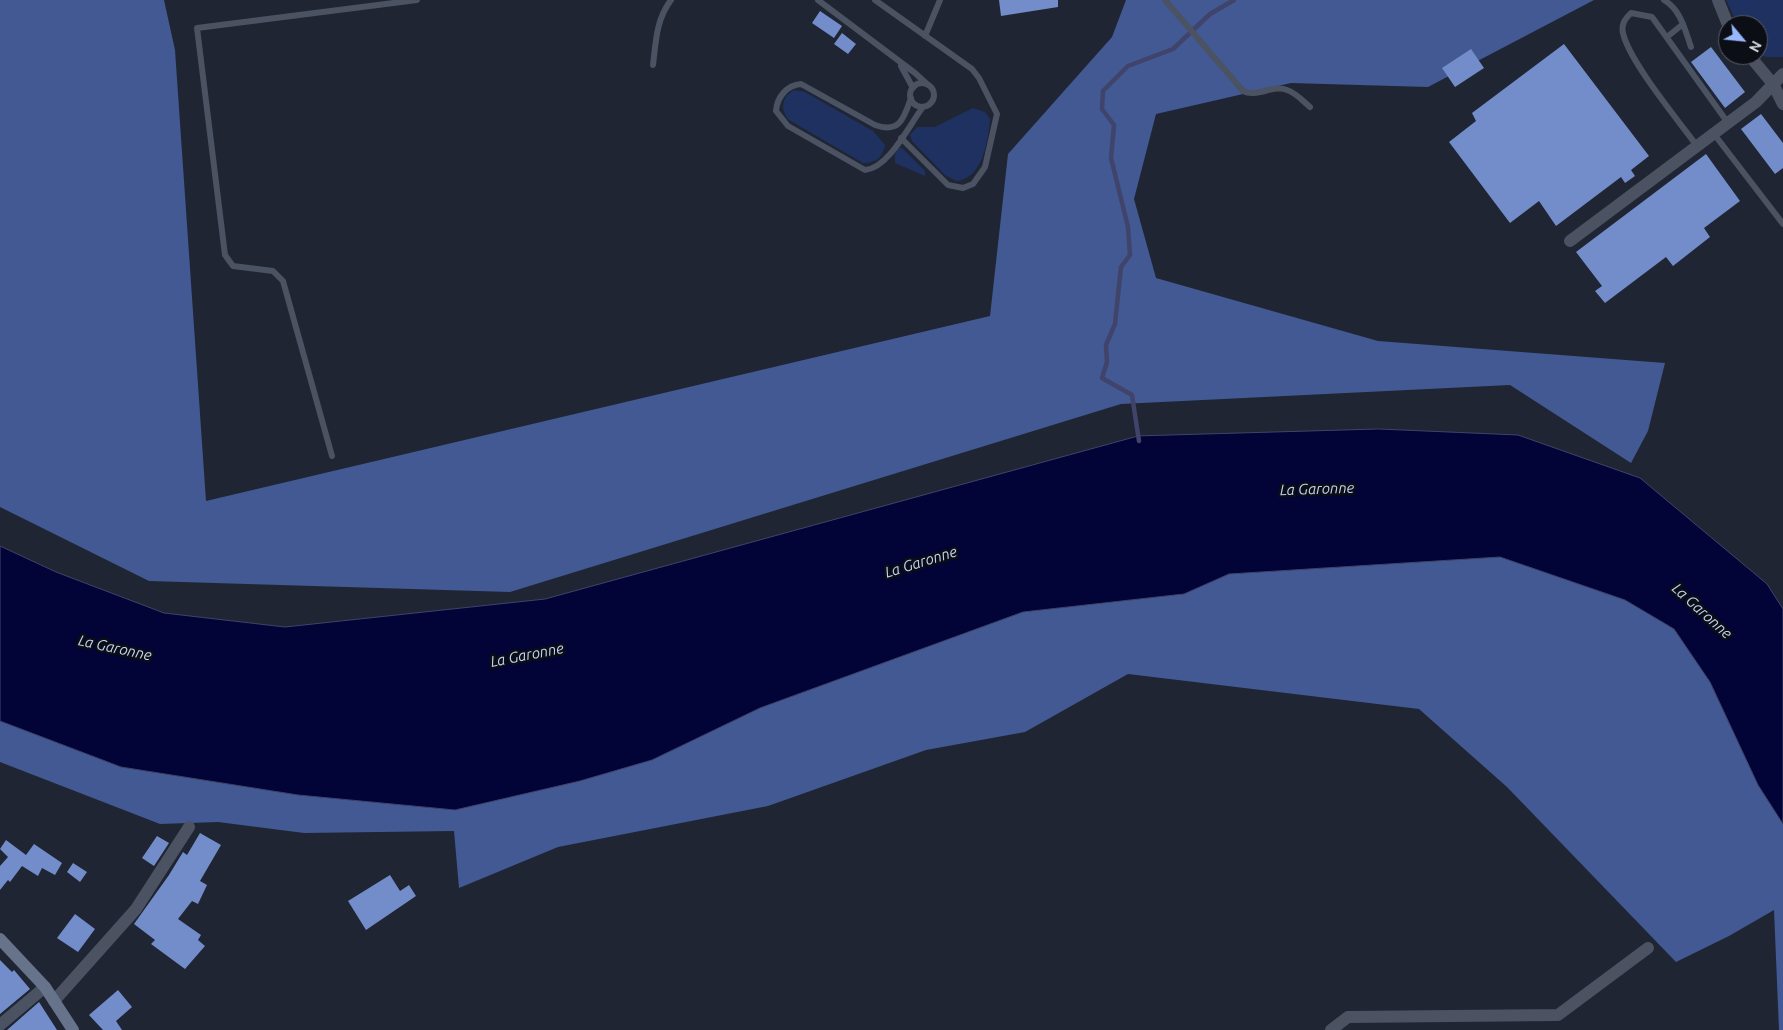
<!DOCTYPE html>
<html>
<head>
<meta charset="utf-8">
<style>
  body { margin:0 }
  #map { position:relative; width:1783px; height:1030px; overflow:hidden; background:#1f2533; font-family:Ubuntu,sans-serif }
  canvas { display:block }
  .north { position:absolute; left:1718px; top:15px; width:50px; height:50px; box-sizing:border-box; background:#0b0e14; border:1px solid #5b5e66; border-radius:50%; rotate:118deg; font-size:14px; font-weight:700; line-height:20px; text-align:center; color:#d2d6e0 }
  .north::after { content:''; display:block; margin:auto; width:18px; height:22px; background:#98b6fd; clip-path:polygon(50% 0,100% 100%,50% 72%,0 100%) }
</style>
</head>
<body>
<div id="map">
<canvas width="1783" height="1030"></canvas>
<div class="north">N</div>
</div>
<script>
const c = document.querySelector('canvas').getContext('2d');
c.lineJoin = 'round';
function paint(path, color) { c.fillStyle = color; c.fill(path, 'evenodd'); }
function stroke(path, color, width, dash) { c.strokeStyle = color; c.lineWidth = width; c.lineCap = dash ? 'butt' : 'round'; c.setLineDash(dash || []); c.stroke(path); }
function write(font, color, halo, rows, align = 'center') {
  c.font = font + ' Ubuntu,sans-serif'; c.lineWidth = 5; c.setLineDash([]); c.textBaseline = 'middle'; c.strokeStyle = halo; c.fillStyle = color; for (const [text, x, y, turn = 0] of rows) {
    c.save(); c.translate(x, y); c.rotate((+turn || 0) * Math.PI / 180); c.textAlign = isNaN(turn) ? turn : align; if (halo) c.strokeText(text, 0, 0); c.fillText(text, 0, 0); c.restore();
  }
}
const green = new Path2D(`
  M1726,0H1783V57H1767L1758,54V25H1738Z
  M794,90L805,92L873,131L885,145C883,158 875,163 863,163L789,120C780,110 781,97 794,90Z
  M973,108L985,112L990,119C988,140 983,179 956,181L945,175L912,141L910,135L917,127H935Z
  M899,148H902L925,171V176L895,163V154Z`);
const forest = new Path2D(`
  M0,0H164L175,50L206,501L990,316L1008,154L1112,37L1126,0H1594L1428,87L1291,83L1156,114L1134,199L1156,278L1378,341L1665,363L1648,431L1631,463L1510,385L1121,404L510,592L149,581L0,507Z
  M1500,557L1625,600L1674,629L1710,682L1758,785L1783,824V1030H1779L1774,910L1729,936L1676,962L1507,787L1419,709L1128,674L1025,732L926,750L768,806L558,847L459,888L454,831L304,833L218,822L160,824L0,762V721L121,767L298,795L455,810L652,760L760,708L1023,612L1183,594L1229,574Z`);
const water = new Path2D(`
  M1379,429L1518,435L1640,478L1767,584L1783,609V824L1758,785L1710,682L1674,629L1625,600L1500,557L1229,574L1184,594L1023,612L760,708L652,760L580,781L455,810L298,795L121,767L0,721V546L56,572L164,613L285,627L545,599L1138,436Z`);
const stream = new Path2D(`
  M1139,441L1132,395L1102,378L1107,362L1106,345L1115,324L1121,267L1130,255L1128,227L1111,158L1114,125L1102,109L1103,91L1128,66L1173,49L1210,14L1234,0`);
const building = new Path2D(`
  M999,0H1058V7L1001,16Z
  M820,11L842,26L834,38L812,23Z
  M842,33L856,44L848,54L834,44Z
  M1564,44L1649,156L1631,170L1635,176L1625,183L1621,177L1556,226L1539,201L1510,223L1449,142L1476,121L1472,113Z
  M1711,47L1745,92L1725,108L1691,62Z
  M1471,49L1484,68L1455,87L1442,68Z
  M1761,114L1783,143V168L1775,174L1741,129Z
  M1706,154L1740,201L1704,228L1710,237L1673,266L1666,257L1605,303L1595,291L1602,286L1576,252Z
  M200,833L221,845L200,881L207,885L198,904L192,901L178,919L201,935L198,940L205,946L185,969L151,944L155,940L134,924L169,875L183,852L187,855Z
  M157,836L169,843L154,866L142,858Z
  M6,840L26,855L34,844L62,863L55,875L42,868L38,876L22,866L10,882L8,880L0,890V866L8,857L0,849Z
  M73,863L87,872L80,882L67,872Z
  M390,875L400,891L409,885L416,896L366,930L348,901Z
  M75,914L95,929L78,952L57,938Z
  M0,960L12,972L14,970L30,989L0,1014Z
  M118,990L132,1007L116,1021L122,1030H103L89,1015Z
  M39,1002L57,1030H7Z`);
const lane = new Path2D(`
  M818,0L915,73L927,84
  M875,0L972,69L979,78L997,114L985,167L973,184L963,188L948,185L901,138
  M1165,0L1243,91C1257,98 1273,84 1287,90C1296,93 1303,101 1310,107
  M1664,0C1681,10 1685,30 1691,47
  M925,36L940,0
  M1667,37L1683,24
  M653,65C656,41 656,20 671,0
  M901,66L913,88
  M910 95a12 12 0 1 1 24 0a12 12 0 1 1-24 0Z
  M911,98C904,118 900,134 875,125L801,84C787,85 777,97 776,111L788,126L865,170C889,168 909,125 923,107
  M1714,134L1783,224
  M1697,146C1678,120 1629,61 1623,33C1621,24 1625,19 1631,13L1652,17L1728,123
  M332,456L283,281L273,271L233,266L225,255L197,28L417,0`);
const street = new Path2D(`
  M1718,0L1728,25
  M1749,55L1773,84L1783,104
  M1570,241L1756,102L1783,74
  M54,1001L136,909L189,827
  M0,1025L45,987
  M1331,1030L1348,1017L1558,1015L1648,948`);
const secondary = new Path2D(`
  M0,939L45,987L73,1030`);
const waterNames = [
  ["La Garonne",1317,489,-2],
  ["La Garonne",921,562,-17],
  ["La Garonne",1702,611,42],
  ["La Garonne",115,648,12],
  ["La Garonne",527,655,-11]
];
paint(green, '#1f3161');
paint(forest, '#425993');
paint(water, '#020437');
stroke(water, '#40436a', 1);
stroke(stream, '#40436a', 4.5);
paint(building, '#738dcb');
stroke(lane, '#4b5262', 6);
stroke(street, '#4b5262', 12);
stroke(secondary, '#67728b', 12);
write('italic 15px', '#c2d2f4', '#0b0e14', waterNames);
</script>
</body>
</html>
